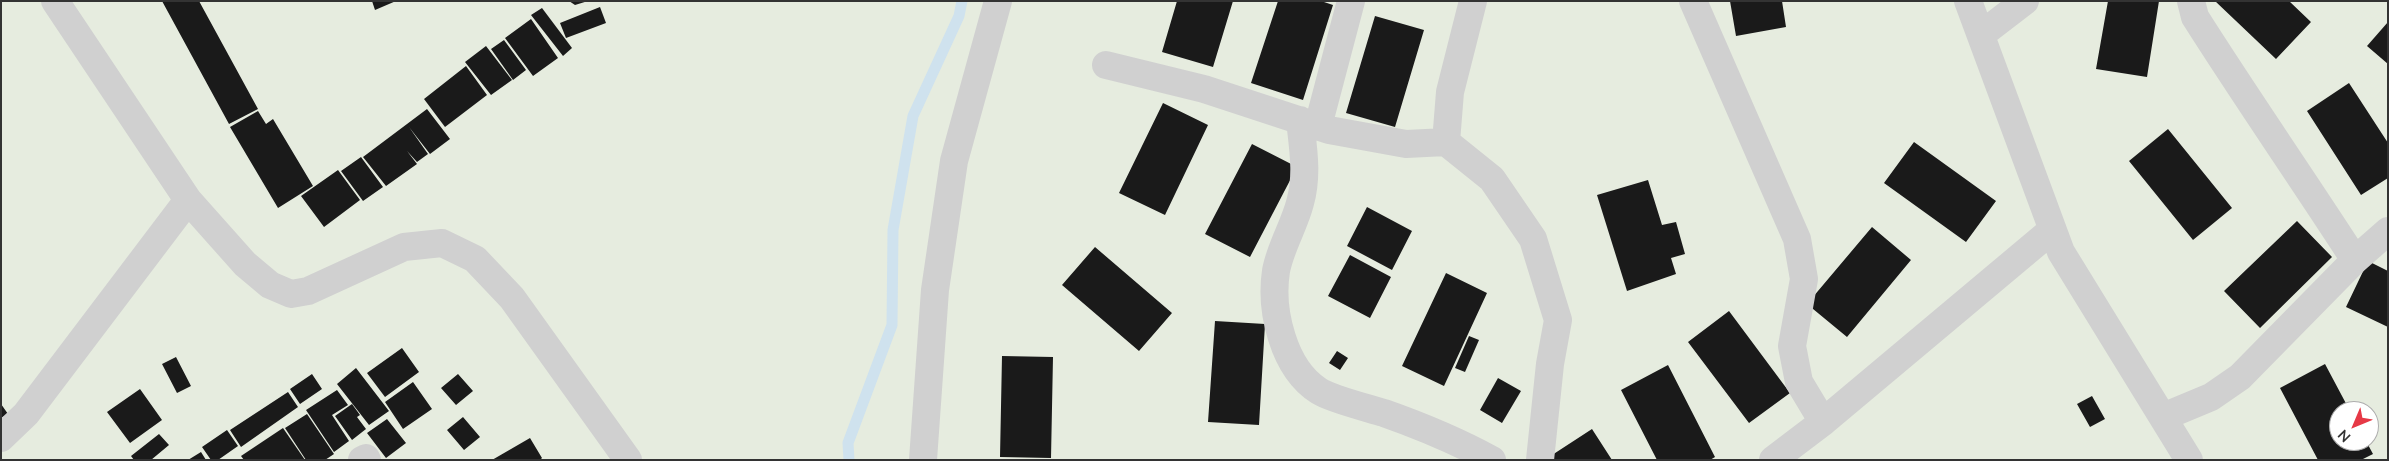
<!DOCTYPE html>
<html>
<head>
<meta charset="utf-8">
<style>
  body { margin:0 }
  #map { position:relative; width:2389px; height:461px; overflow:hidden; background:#fff; font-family:Lato,sans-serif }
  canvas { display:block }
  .frame { position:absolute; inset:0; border:2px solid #333; pointer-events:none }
  .north { position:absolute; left:2329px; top:401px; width:50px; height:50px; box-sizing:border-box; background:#fff; border:1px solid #adadad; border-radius:50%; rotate:225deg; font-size:14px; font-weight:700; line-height:20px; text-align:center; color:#333 }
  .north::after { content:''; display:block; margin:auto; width:18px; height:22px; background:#e63946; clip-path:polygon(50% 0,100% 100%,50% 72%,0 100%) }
</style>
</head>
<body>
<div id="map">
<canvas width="2389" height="461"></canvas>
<div class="frame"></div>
<div class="north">N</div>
</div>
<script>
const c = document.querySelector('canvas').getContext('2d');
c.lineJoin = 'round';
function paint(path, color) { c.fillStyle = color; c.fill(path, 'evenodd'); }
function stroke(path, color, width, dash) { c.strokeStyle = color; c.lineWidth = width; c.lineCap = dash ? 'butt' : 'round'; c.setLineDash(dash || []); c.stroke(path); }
const green = new Path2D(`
  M1,1H2388V460H1ZM2339,411H2369V441H2339Z`);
const stream = new Path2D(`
  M849,460L848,443L892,325L893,230L913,116L959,16L962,1`);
const building = new Path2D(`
  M162,1H199L258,109L229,124Z
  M372,1H396L375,10Z
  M569,1H588L575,5Z
  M1177,1H1233L1213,67L1162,52Z
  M1278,1H1321L1333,5L1303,100L1251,83Z
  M1730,1H1782L1786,27L1736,36Z
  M2108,1H2159L2147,77L2096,69Z
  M2215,1H2289L2311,22L2276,59Z
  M600,7L606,23L566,38L560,23Z
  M542,8L572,48L563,56L531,15Z
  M1375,16L1424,30L1395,127L1346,113Z
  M531,19L558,58L533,76L505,38Z
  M2388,22V64L2367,46Z
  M504,40L526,70L513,80L491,49Z
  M486,46L512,80L491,95L465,62Z
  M466,66L487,95L445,127L424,99Z
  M2349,83L2388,143V178L2361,195L2307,111Z
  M1163,103L1208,125L1165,215L1119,193Z
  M427,109L450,139L430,154L409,127L428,154L417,162L407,151L417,164L386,186L363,157Z
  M258,111L266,124L273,119L313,186L278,208L230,127Z
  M2168,129L2232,208L2193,240L2129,161Z
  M1914,142L1996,201L1966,242L1884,183Z
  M1252,144L1297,167L1250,257L1205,234Z
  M361,157L383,187L363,201L341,171Z
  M338,170L360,200L324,227L301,196Z
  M1648,180L1662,225L1676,222L1685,254L1671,258L1676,274L1627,291L1597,195Z
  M1367,207L1412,231L1392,270L1347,246Z
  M2297,221L2332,257L2260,328L2224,291Z
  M1872,227L1911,260L1847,337L1807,304Z
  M1095,247L1172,313L1139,351L1062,285Z
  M1350,255L1391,277L1370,318L1328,296Z
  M2368,261L2388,271V327L2346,307Z
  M1446,273L1487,293L1444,386L1402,366Z
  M1729,311L1790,393L1749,423L1688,342Z
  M1215,321L1265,324L1259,425L1208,422Z
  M1469,336L1479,340L1465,372L1455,368Z
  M402,348L419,372L385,397L367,373Z
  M1337,351L1348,358L1340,370L1329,363Z
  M1002,356L1053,357L1051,458L1000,457Z
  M176,357L191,386L177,393L162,364Z
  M2325,364L2350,411H2339V441H2366L2373,454L2361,460H2318L2280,388Z
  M1668,365L1715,457L1710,460H1657L1621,390Z
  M356,368L389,411L369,425L337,384Z
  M312,374L322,389L300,404L290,389Z
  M458,374L473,391L456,405L441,388Z
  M1498,378L1521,391L1502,423L1480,410Z
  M413,382L432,409L403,429L385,402Z
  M140,389L162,420L130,443L107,412Z
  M337,390L348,405L332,415L349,441L334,452L306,410Z
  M288,392L298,407L241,447L230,430Z
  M2092,396L2105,419L2090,427L2077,404Z
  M1,404L8,414L1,418Z
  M352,404L360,415L357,417L366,429L352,440L335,416Z
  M307,414L334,454L325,460H306L285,428Z
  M463,417L480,437L464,450L447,430Z
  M387,419L406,443L386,458L367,433Z
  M283,428L305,460H244L241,456Z
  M1592,429L1612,460H1551L1549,457Z
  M227,430L238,446L218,460H211L202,447Z
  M159,434L169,445L151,460H134L131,456Z
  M530,438L542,458L540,460H492Z
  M201,452L206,460H188Z`);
const minor = new Path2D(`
  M55,1L188,200L245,264L270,285L291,294L308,291L404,247L442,243L475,259L512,298L628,460
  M1473,1L1450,92L1446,142L1492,179L1533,239L1558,320L1550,364L1540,460
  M1693,1L1797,239L1804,279L1792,346L1799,382L1823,422
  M1968,1L2061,252L2189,460
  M2191,1L2195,17C2247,99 2302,178 2355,260
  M1982,34L2025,1
  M1106,65L1204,89L1329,130L1406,144L1446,142
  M1300,120C1303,148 1308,175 1300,203C1294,226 1280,248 1276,271C1270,310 1283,368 1319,391C1331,399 1368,408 1384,413C1421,426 1457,441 1492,460
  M1318,126L1351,1
  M2163,417L2211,397L2240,377L2355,260L2388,231
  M1,438L26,414L188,200
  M362,460L366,458L367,460
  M923,460L935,290L954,161L998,1
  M1773,460L1823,422L2052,230`);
paint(green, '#e6ecdf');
stroke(stream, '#cfe2ee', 11);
paint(building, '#1a1a1a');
stroke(minor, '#d0d0d0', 28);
</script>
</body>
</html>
